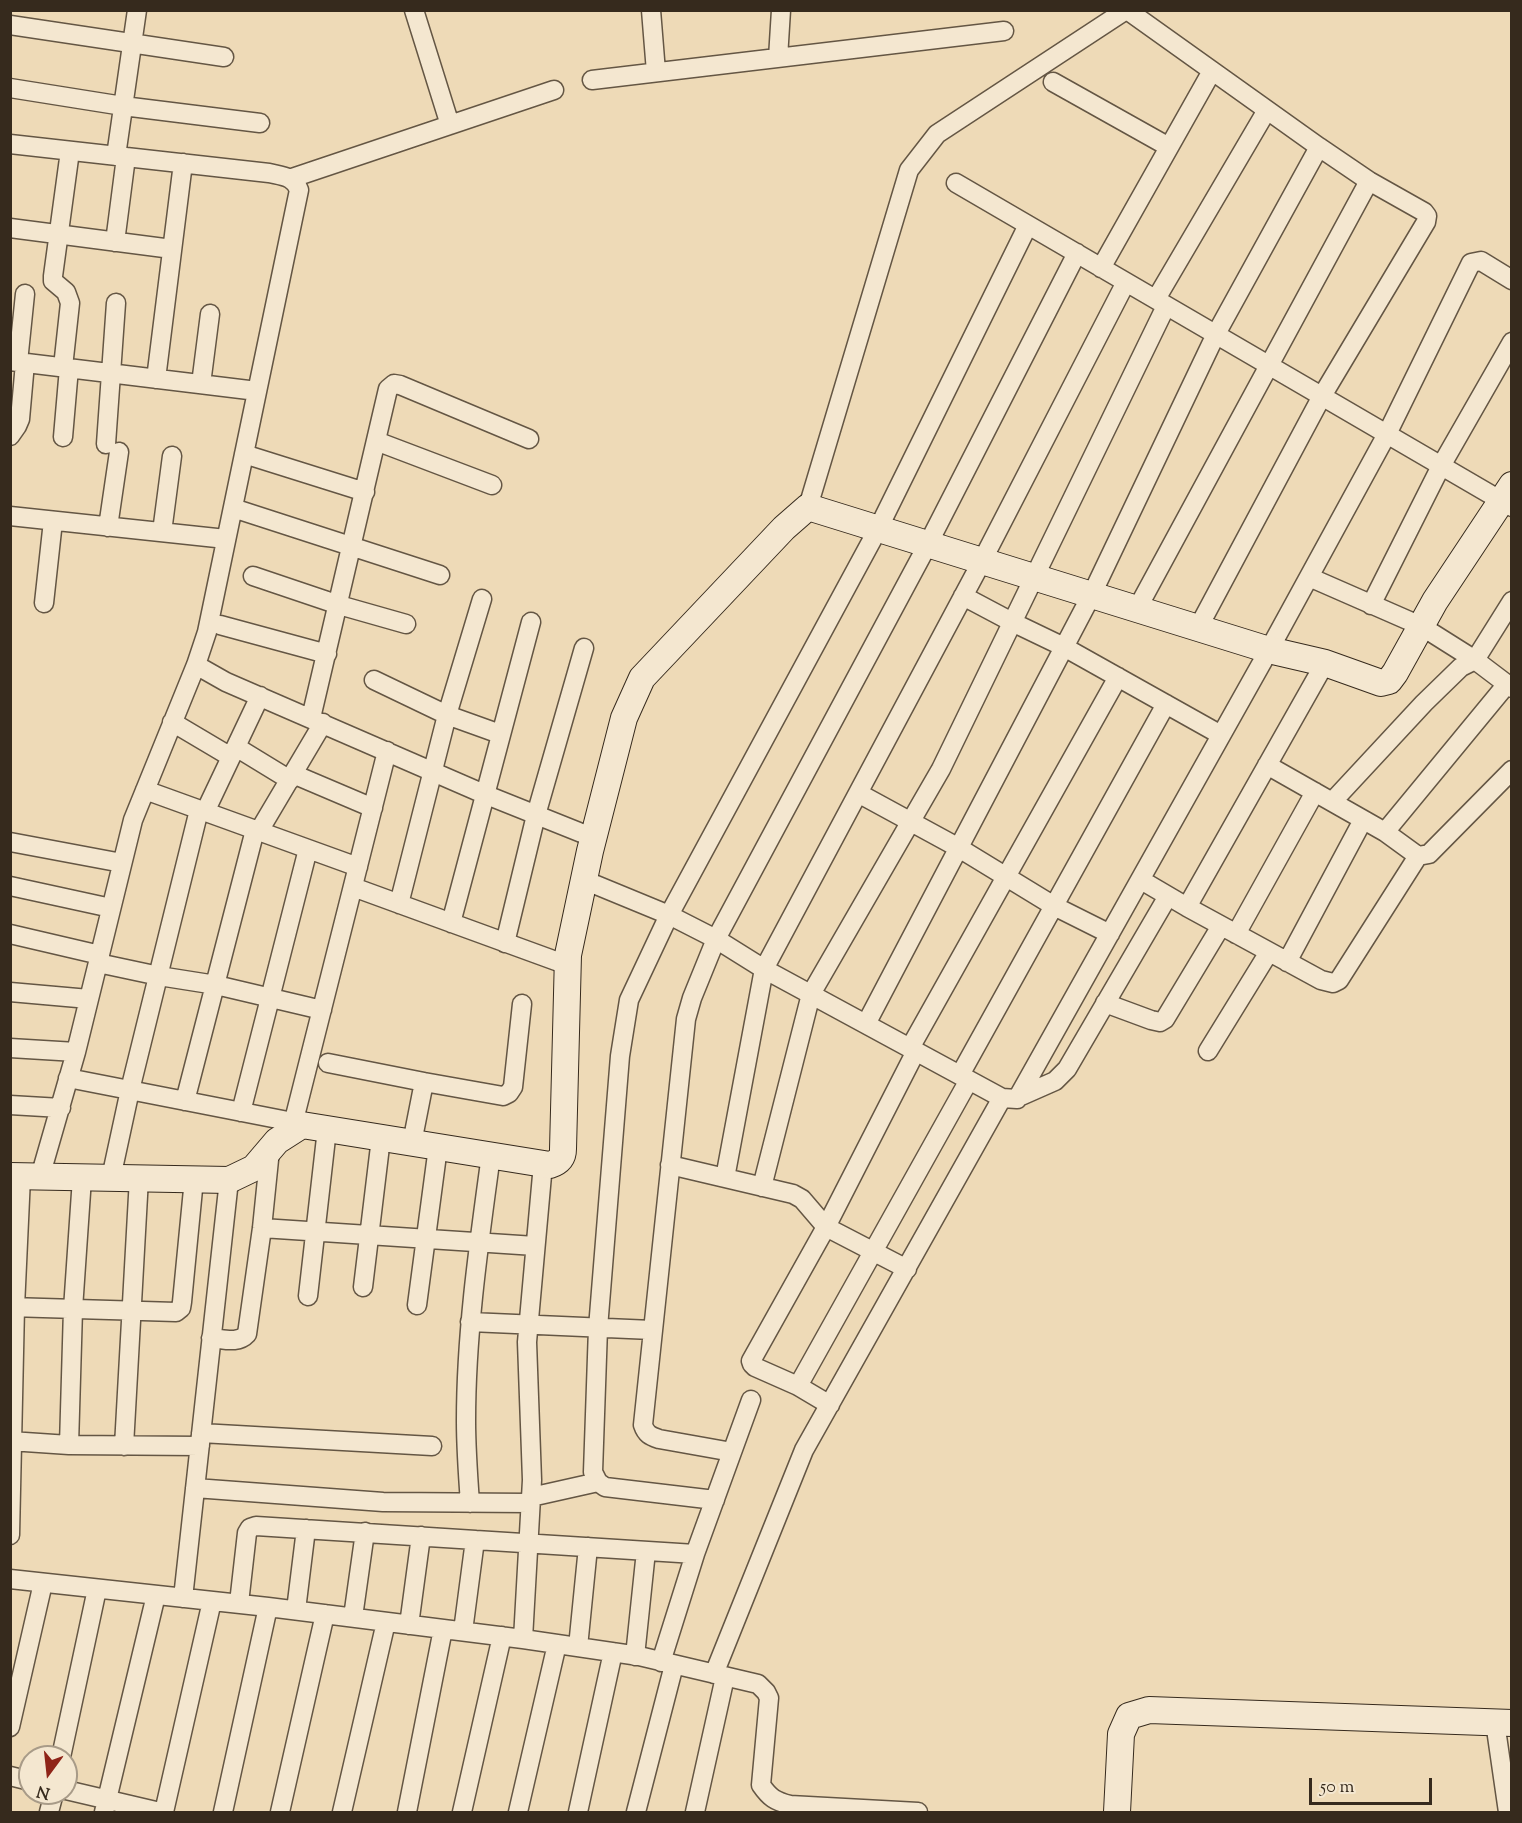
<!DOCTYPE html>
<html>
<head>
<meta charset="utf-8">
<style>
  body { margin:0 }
  #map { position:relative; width:1522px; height:1823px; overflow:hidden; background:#eedab7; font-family:"Sorts Mill Goudy",serif }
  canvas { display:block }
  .frame { position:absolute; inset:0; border:12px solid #362a1d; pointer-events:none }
  .north { position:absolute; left:18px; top:1745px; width:60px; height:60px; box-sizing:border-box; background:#f4e7d0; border:2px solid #a89b88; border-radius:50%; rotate:195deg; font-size:16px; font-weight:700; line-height:24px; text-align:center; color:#362a1d }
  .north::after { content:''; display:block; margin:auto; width:21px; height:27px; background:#8f2418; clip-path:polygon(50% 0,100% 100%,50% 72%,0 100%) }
  .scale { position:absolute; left:1309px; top:1778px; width:123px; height:27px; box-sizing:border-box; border:3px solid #362a1d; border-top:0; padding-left:8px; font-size:18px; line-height:21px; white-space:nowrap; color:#362a1d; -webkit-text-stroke:4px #f4e7d0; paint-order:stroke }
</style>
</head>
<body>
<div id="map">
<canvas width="1522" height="1823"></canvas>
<div class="frame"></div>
<div class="north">N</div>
<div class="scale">50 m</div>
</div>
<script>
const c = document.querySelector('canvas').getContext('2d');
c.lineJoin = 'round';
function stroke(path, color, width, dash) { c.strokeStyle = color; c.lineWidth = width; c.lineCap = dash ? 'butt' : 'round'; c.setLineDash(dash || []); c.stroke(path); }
const street = new Path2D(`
  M414,10L450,125
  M651,10L656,72
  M1127,10L1319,147L1369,181L1424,212L1427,216L1426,222L1322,396L1198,628
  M10,25L224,57
  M778,58L781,10
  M592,80L1004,31
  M1053,82L1169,147
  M10,88L123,106L260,123
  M10,144L269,173C282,176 294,176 299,190L207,632L196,665L133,820L76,1052L40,1177
  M116,156L137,10
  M292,178L554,90
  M956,183L1512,507
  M10,228L172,249
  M115,242L126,157
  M1101,268L1212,71
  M1156,299L1267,110
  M10,361L257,391
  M18,362L25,294
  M63,367L70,303L66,292L53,281V276L70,151
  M156,379L183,163
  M201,384L210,314
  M10,436L17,426L20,419L25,363
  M63,437L69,368
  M376,441L492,485
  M106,444L116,303
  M244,454L365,492
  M808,507L909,170L937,134L1126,10
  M233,508L440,575
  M10,516L226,539
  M108,527L119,452
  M162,532L172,456
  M253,576L339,605L406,624
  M1309,577L1421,626L1475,660L1512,688
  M963,596L1012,622L1064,647L1221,735
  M44,603L53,521
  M1371,605L1441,466L1512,342
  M1137,609L1369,181
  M220,625L327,654
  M196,665L226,682L484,794L594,838
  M374,680L447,715L500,734
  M311,718L388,389L394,384L400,385L529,439
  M172,722L231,757
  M236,747L290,780
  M1267,765L1385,832L1418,856L1429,854L1512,770
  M293,774L373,808
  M145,790L358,867
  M858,793L959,848L1054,906L1110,934
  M1332,802L1424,703L1461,667L1475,660L1512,601
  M205,812L260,696
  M259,831L323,723
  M1385,832L1507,684
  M10,842L122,863
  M584,880L669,915L716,939L764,969L1002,1098L1017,1099L1269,650L1387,434L1471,263L1481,261L1512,280
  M1141,880L1187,907L1321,980L1333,983L1339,980L1418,856
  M10,886L111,908
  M353,887L567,965
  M399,904L447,715L482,599
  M1187,907L1325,663
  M451,923L531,622
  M10,934L100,955
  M1236,934L1315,792
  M505,943L536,815L584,648
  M1287,962L1363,820
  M98,963L159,976L216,985L322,1010
  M10,992L89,999
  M1105,1003L1151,1020L1160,1022L1165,1019L1221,926
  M866,1024L1092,594L1216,334L1319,147
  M10,1048L76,1052
  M910,1048L1118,677
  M1208,1051L1269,952
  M328,1063L424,1082
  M960,1075L1166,704
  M68,1078L293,1122
  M1021,1096L1055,1081L1067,1069L1168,896
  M185,1101L255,830
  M10,1105L61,1108
  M241,1112L308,849
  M291,1132L387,751
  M412,1143L424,1082L503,1096L509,1093L513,1087L522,1004
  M670,1165L793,1194L802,1199L826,1227L907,1269
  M111,1178L130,1090L199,810
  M725,1178L764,969L982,561L1126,282
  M762,1187L811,994L941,769L1166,306
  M262,1228L535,1246
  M363,1287L381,1138
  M308,1296L327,1129
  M417,1305L438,1147
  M10,1307L176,1312L181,1308L182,1302L194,1179
  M470,1322L652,1330
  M211,1338C224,1339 238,1344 247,1334L262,1228L270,1150
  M798,1386L969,1080
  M830,1405L798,1386L755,1367L752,1364L751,1361L826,1227L916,1051
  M201,1433L432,1446
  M10,1441L69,1445L200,1446
  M69,1445L73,1309L82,1178
  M124,1446L139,1178
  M732,1452L659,1439C650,1436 646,1434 643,1425L686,1019L692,998L716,939L928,544L1077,253
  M195,1488L383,1502L530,1503
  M531,1497L598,1482
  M715,1500L605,1487L598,1482L593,1472L598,1328L620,1056L629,1000L669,915L878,529L1028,225
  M470,1503C468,1476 466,1448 466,1421C466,1332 479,1243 491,1155
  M10,1535L15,1307L21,1177
  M10,1579L268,1607L523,1639L639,1656L758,1684L766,1692L769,1698L761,1785C770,1798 775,1801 790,1805L918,1812
  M183,1598L229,1180
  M239,1603L247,1533L250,1528L256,1526L695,1554
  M296,1610L306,1529
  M353,1617L365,1532
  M409,1625L421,1536
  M463,1631L475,1540
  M523,1639L532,1480L527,1342L543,1164
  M578,1647L588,1547
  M635,1656L646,1551
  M661,1662L695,1554L751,1400
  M714,1674L804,1450L1002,1098
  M1495,1722L1508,1812
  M10,1727L43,1583
  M61,1757L97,1589
  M10,1776L30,1781
  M66,1790L160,1812
  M49,1812L54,1793
  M104,1812L156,1595
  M164,1812L212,1601
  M223,1812L268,1607
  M280,1812L325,1614
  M342,1812L386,1622
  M407,1812L443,1629
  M462,1812L502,1636
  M518,1812L557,1644
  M578,1812L613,1652
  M636,1812L674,1665
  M695,1812L725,1677`);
const secondary = new Path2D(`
  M10,1176L229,1180L254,1168L277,1141L302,1125L550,1165C559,1162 563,1158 563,1149L568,955L590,851L624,718L642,678L784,528L808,507L1269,650L1325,663L1381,683L1389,681L1395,673L1435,601L1512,485
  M1117,1812L1121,1734L1129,1716L1149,1710L1512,1723`);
stroke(street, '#645644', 21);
stroke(secondary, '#362a1d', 28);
stroke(street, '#f4e7d0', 18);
stroke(secondary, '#f4e7d0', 26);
</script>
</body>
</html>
